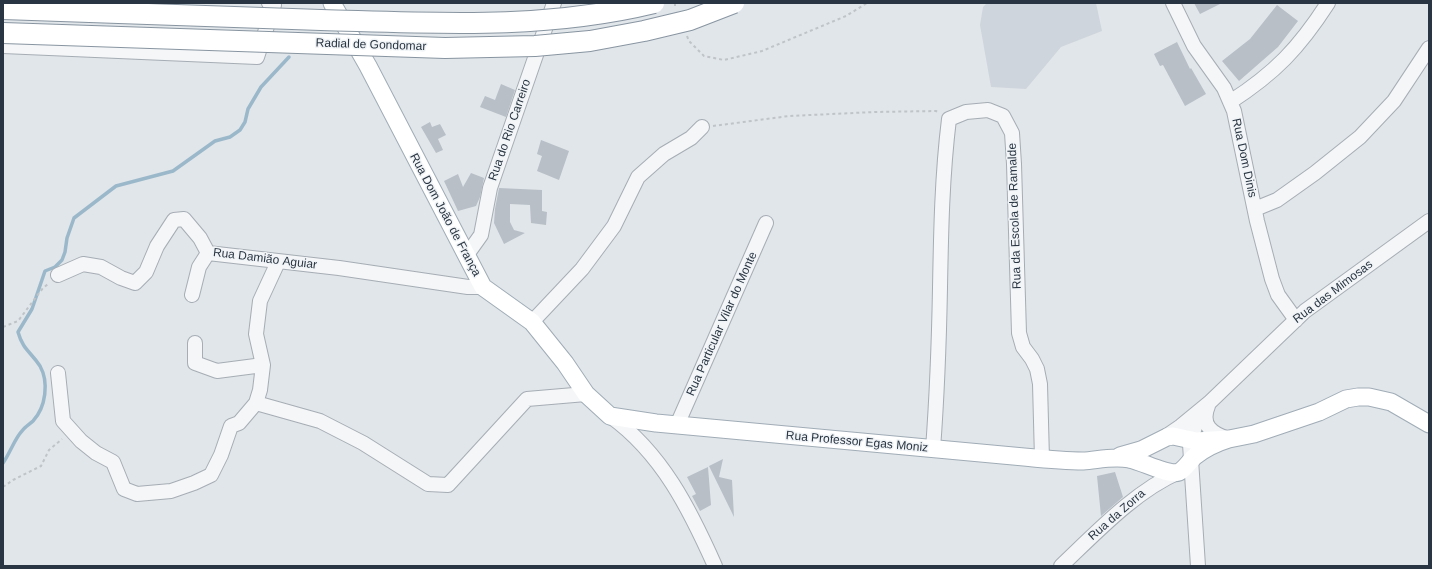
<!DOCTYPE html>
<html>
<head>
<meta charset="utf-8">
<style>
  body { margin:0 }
  #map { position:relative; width:1432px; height:569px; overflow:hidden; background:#e1e6ea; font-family:Arial,sans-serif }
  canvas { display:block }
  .frame { position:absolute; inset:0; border:4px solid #293542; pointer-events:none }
</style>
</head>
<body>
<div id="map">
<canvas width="1432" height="569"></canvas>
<div class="frame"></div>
</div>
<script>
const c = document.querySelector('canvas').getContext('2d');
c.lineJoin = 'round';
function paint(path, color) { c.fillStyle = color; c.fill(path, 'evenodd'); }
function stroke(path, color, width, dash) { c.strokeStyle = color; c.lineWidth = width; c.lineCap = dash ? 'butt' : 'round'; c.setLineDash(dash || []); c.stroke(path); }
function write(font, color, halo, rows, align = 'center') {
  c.font = font + ' Arial,sans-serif'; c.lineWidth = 3; c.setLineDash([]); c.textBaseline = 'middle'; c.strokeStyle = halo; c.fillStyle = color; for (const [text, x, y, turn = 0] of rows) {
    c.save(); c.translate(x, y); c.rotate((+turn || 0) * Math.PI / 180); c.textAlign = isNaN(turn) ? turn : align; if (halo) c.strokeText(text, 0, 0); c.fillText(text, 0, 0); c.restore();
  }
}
const built = new Path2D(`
  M987,3H1096L1102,31L1061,47L1026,89L991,87L980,25L983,7Z`);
const stream = new Path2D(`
  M3,463C10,453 15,438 22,431C25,427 30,424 33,421C46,407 49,382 40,366C31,352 23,350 18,332L32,309L45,271L55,267L62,260L65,252L67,238L74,218L116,186L173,171L215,141L230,137L240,130L245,122L248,109L261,87L289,57`);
const building = new Path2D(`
  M1194,3H1222L1200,14Z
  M1277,5L1298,21L1278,47L1239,81L1222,61L1250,39Z
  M1177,42L1190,69L1191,68L1206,94L1185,106L1163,65L1160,66L1154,54Z
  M501,84L515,90L506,117L480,107L485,96L495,100Z
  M430,122L432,127L440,124L446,135L438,139L443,150L436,153L421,127Z
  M541,140L569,151L559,180L537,171L542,156L537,154Z
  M471,173L484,178L480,197L476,206L458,211L444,181L458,174L463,187Z
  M499,188L542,190V211L547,212L546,225L531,223L530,205L510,204V222L514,230L525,233L504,244L494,223L495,209Z
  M723,459L719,477L732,480L734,517L709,466Z
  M708,467L711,505L700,511L692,496L696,494L687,477Z
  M1115,472L1123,497L1101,516L1097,476Z`);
const path = new Path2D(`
  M675,3V9
  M687,36L689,41L704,56L724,60L762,51L846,16L867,3
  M713,126L789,116L875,112L936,111L938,112
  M3,327L18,321L43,288L48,284
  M3,487L13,480L41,466L49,450L62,439`);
const minor = new Path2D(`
  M1173,3L1194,46L1224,88L1234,111L1257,221L1272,279L1278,295L1296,320
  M3,46L257,57L274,5L269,3
  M1230,102C1275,73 1299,48 1328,3
  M1255,209L1277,200L1315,173L1360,137L1394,101L1429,48
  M466,256L481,235L490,188L554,3
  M58,275L83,264L101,267L121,278L135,283L146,272L157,246L174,220L184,219L200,238L208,253L339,268L468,287H483
  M192,295L199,267L208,253
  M532,322L582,269L614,226L638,177L664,154L691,138L702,127
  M195,343V363L217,371L263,365
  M58,373L63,421L81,441L96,453L113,462L124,489L137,494L171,491L194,483L211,475L221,455L231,426L239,423L256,403L260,390L263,365L256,334L260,301L278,262
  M256,403L320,421L363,443L428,484L448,485L527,399L586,394
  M1208,406C1200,425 1212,434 1229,439
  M610,416C662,453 690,510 715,566
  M677,425L766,223
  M1162,439L1181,426L1209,403L1305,311L1429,221
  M933,449C937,395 939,342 940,288C941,232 942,176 949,119L966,112L988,110L1003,116L1012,133L1014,164L1019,333L1023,347L1032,359L1037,369L1040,384L1042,459
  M1061,566C1096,533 1135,491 1179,472
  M1198,566L1190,444L1196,423L1202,413`);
const major = new Path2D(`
  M332,3L368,66L483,287L532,322L565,363L586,394L610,416L656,423L1024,457C1044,459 1063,461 1083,461C1098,460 1113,456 1129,459C1142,461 1168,476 1179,472C1185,469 1189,462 1194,457C1205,448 1216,443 1229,439
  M1120,456L1141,450L1167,437L1173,436L1196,441L1229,439L1254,434L1319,412L1346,399L1358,397H1369L1391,402L1429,424`);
const highwayBridge = new Path2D(`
  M3,9C109,13 215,16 321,20C434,23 543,30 654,3
  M3,33L445,48L535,46L590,41L644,31L690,20L734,3`);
const streetNames = [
  ["Radial de Gondomar",371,45,2],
  ["Rua do Rio Carreiro",510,130,-71],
  ["Rua Dom Dinis",1244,158,78],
  ["Rua Dom João de França",445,215,62],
  ["Rua da Escola de Ramalde",1015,216,-92],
  ["Rua Damião Aguiar",265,259,7],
  ["Rua das Mimosas",1333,292,-37],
  ["Rua Particular Vilar do Monte",722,324,-66],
  ["Rua Professor Egas Moniz",857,442,5],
  ["Rua da Zorra",1117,515,-41]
];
paint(built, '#cfd5dc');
stroke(stream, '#9bb8ca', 3.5);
paint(building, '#b8bfc7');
stroke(minor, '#a6adb4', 16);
stroke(major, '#a0acb6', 19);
stroke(path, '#bfc4c9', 2, [3, 3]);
stroke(minor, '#f4f6f8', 14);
stroke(major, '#fff', 17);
stroke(highwayBridge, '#8895a1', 22, []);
stroke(highwayBridge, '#fff', 20);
write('12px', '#293542', '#f1f4f7', streetNames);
</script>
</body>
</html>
